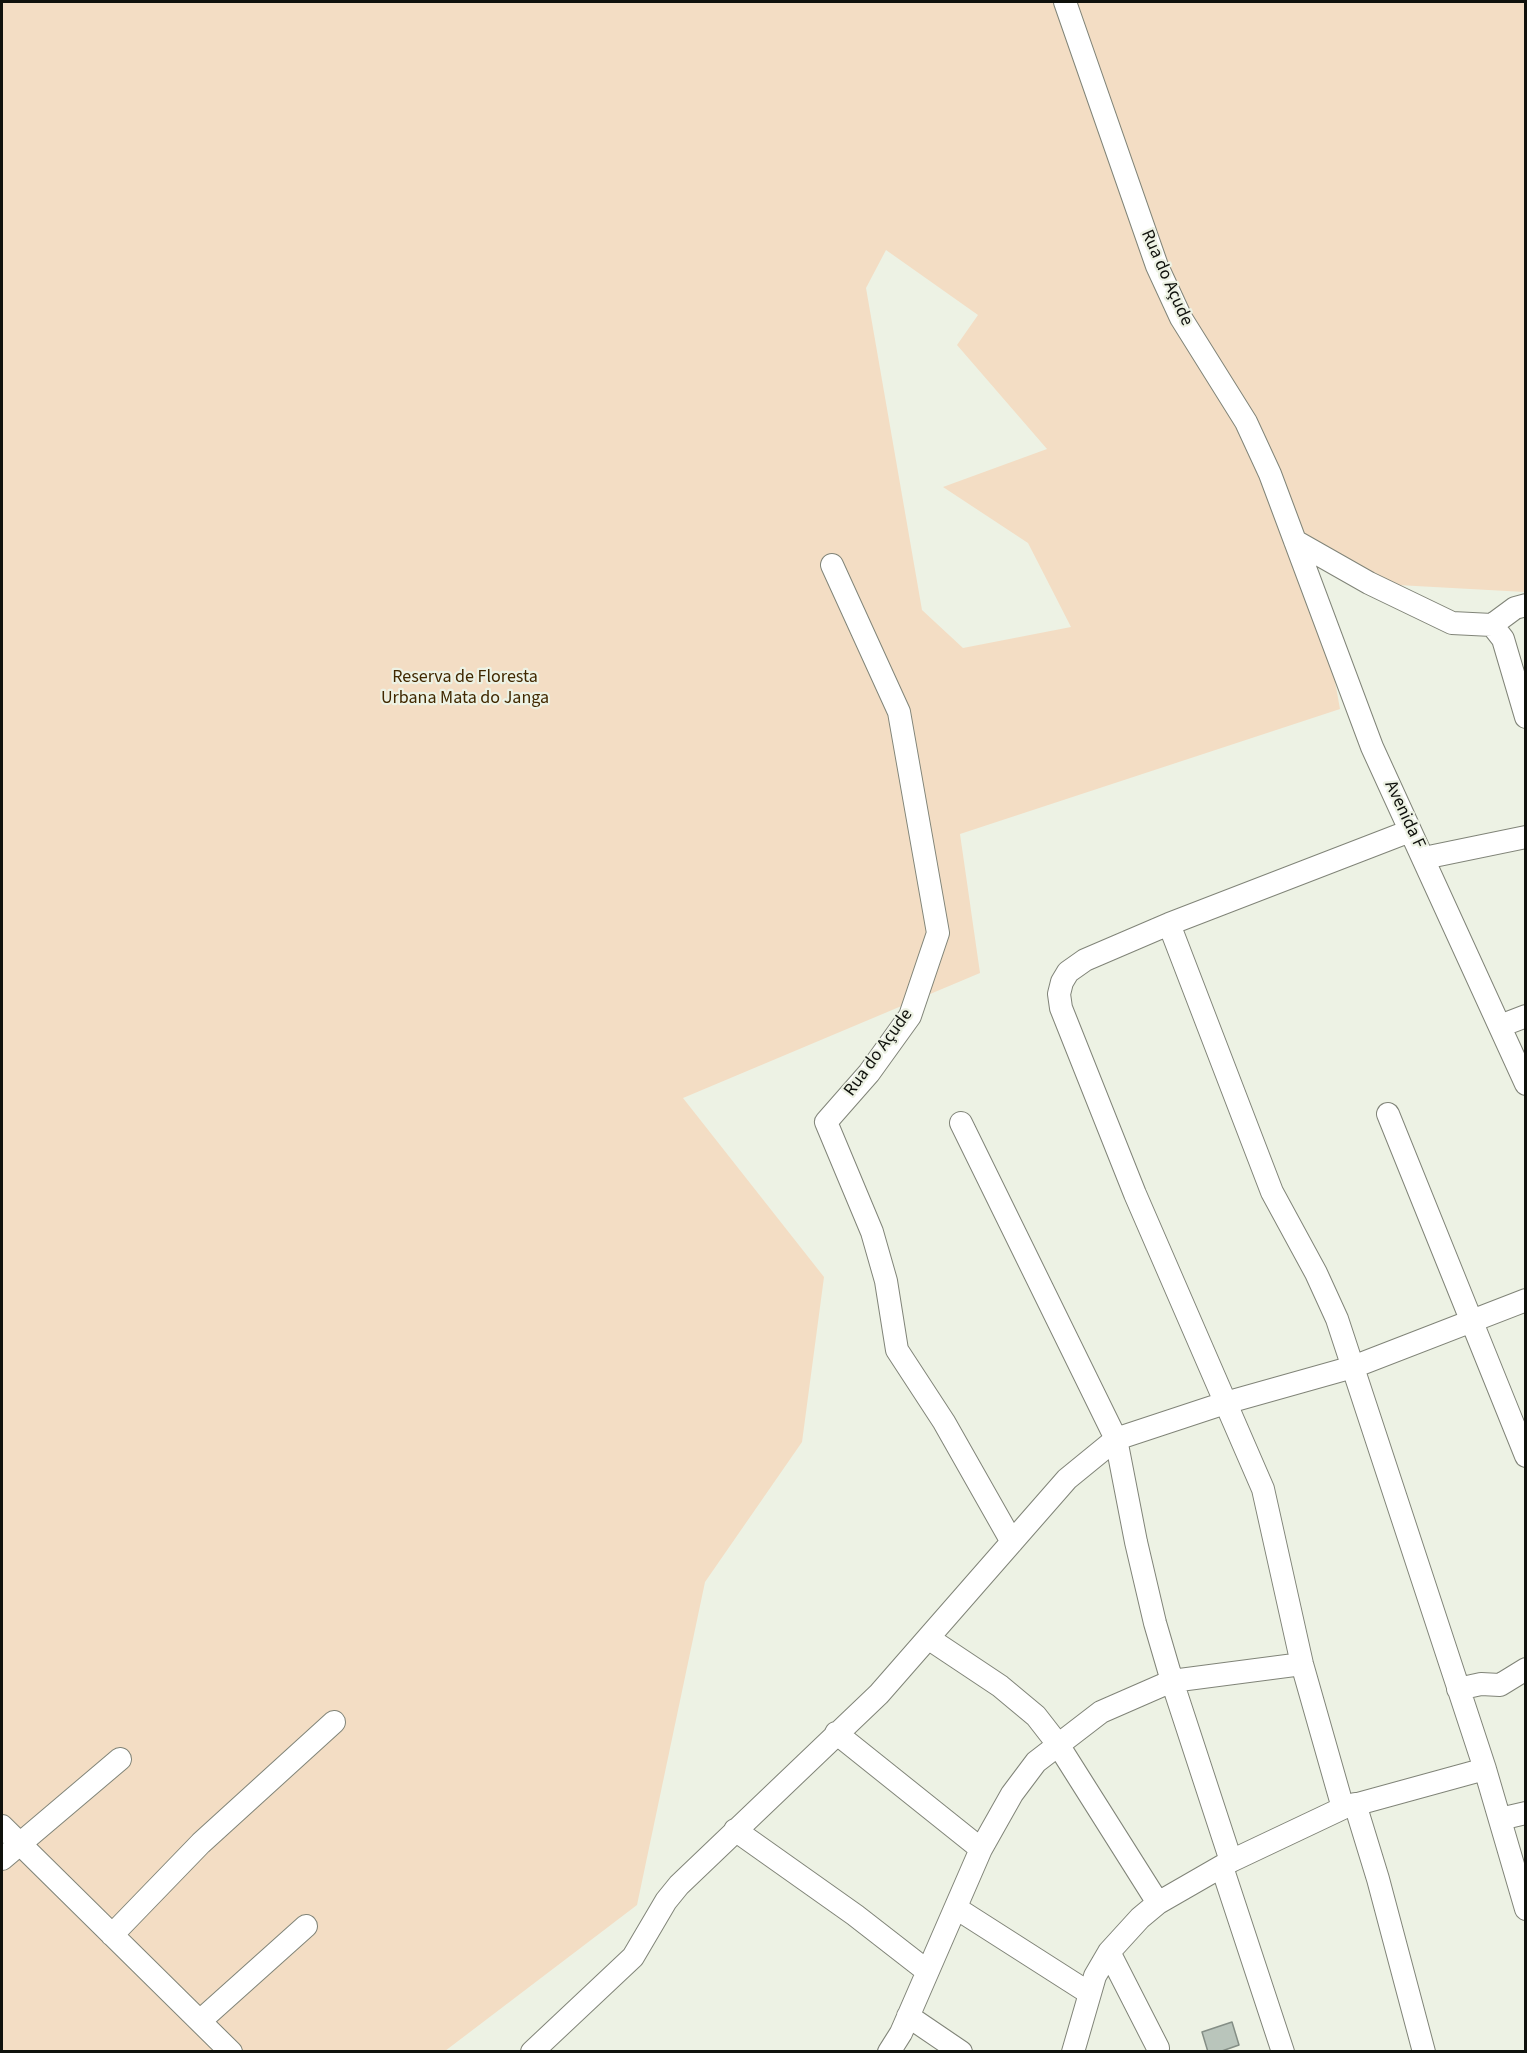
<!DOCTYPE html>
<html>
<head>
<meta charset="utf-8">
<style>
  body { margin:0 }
  #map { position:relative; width:1527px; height:2053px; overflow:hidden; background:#edf2e4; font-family:"Source Sans 3",sans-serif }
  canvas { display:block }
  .frame { position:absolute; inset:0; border:3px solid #0f110c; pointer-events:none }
</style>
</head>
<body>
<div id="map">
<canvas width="1527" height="2053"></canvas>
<div class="frame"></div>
</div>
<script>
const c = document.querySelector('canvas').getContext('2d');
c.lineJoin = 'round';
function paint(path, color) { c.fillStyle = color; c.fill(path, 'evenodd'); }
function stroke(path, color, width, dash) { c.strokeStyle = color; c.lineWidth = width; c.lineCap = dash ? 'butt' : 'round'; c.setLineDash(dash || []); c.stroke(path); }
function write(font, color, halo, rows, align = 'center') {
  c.font = font + ' "Source Sans 3",sans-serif'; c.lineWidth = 4.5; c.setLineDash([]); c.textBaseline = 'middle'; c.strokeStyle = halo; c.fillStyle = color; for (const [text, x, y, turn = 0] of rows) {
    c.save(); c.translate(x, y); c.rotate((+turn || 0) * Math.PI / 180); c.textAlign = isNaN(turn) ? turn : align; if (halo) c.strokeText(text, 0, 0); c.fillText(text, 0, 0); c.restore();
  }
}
const green = new Path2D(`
  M2,2H1525V592L1361,583L1311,548L1340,709L960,834L980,973L683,1098L824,1277L802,1442L705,1582L637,1905L445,2051H2ZM886,250L978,315L957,345L1047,449L943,487L1028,543L1071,627L963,648L922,610L866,288Z`);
const building = new Path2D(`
  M1232,2022L1239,2045L1219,2052H1208L1202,2032Z`);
const minor = new Path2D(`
  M1065,2L1157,266L1181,318L1246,422L1270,474L1372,747L1526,1084
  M1295,541L1369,583L1452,623L1492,625L1503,639L1526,717
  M832,565L899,712L938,933L910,1016L869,1073L826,1122L872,1232L886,1281L897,1350L944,1422L1012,1542
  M1492,625L1515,608L1526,605
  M1424,858L1526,837
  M1169,924L1272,1192L1316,1273L1337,1319L1485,1769L1526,1909
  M1500,1026L1526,1016
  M1388,1114L1526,1456
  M961,1123L1116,1439L1136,1542L1155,1623L1172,1681L1231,1861
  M928,1638L1000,1686L1036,1716L1057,1743L1158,1903
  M1458,1689L1481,1684L1500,1685L1526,1669
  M836,1733L981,1849
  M1355,1804L1378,1879L1424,2052
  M1343,1808L1302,1664L1263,1489L1135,1194L1061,1008L1059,994L1062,982L1068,972L1085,960L1169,924L1410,831
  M1500,1819L1526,1813
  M2,1826L231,2052
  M735,1830L855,1915L927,1971
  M2,1859L120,1759
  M1222,1867L1283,2052
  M956,1908L1089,1993
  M112,1935L201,1843L334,1722
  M1109,1952L1158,2048
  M908,2016L961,2052
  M200,2021L306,1926
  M532,2052L633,1957L666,1901L679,1885L879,1694L1067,1479L1116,1439L1225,1403L1353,1367L1526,1300
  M889,2052L901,2033L981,1849L1012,1794L1036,1762L1101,1712L1172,1681L1302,1664
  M1073,2052L1095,1976L1109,1952L1140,1918L1158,1903L1231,1861L1343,1808L1485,1769`);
const streetNames = [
  ["Rua do Açude",1166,278,66],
  ["Avenida F",1404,815,65],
  ["Rua do Açude",879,1053,-54]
];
const parkNames = [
  ["Reserva de Floresta",465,678],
  ["Urbana Mata do Janga",465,699]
];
paint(green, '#f3ddc4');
paint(building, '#b9c5bb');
stroke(building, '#848e85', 1.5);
stroke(minor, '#808478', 24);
stroke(minor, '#fff', 22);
write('18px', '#0f110c', '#edf2e4', streetNames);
write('18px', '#412800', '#edf2e4', parkNames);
</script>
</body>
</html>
